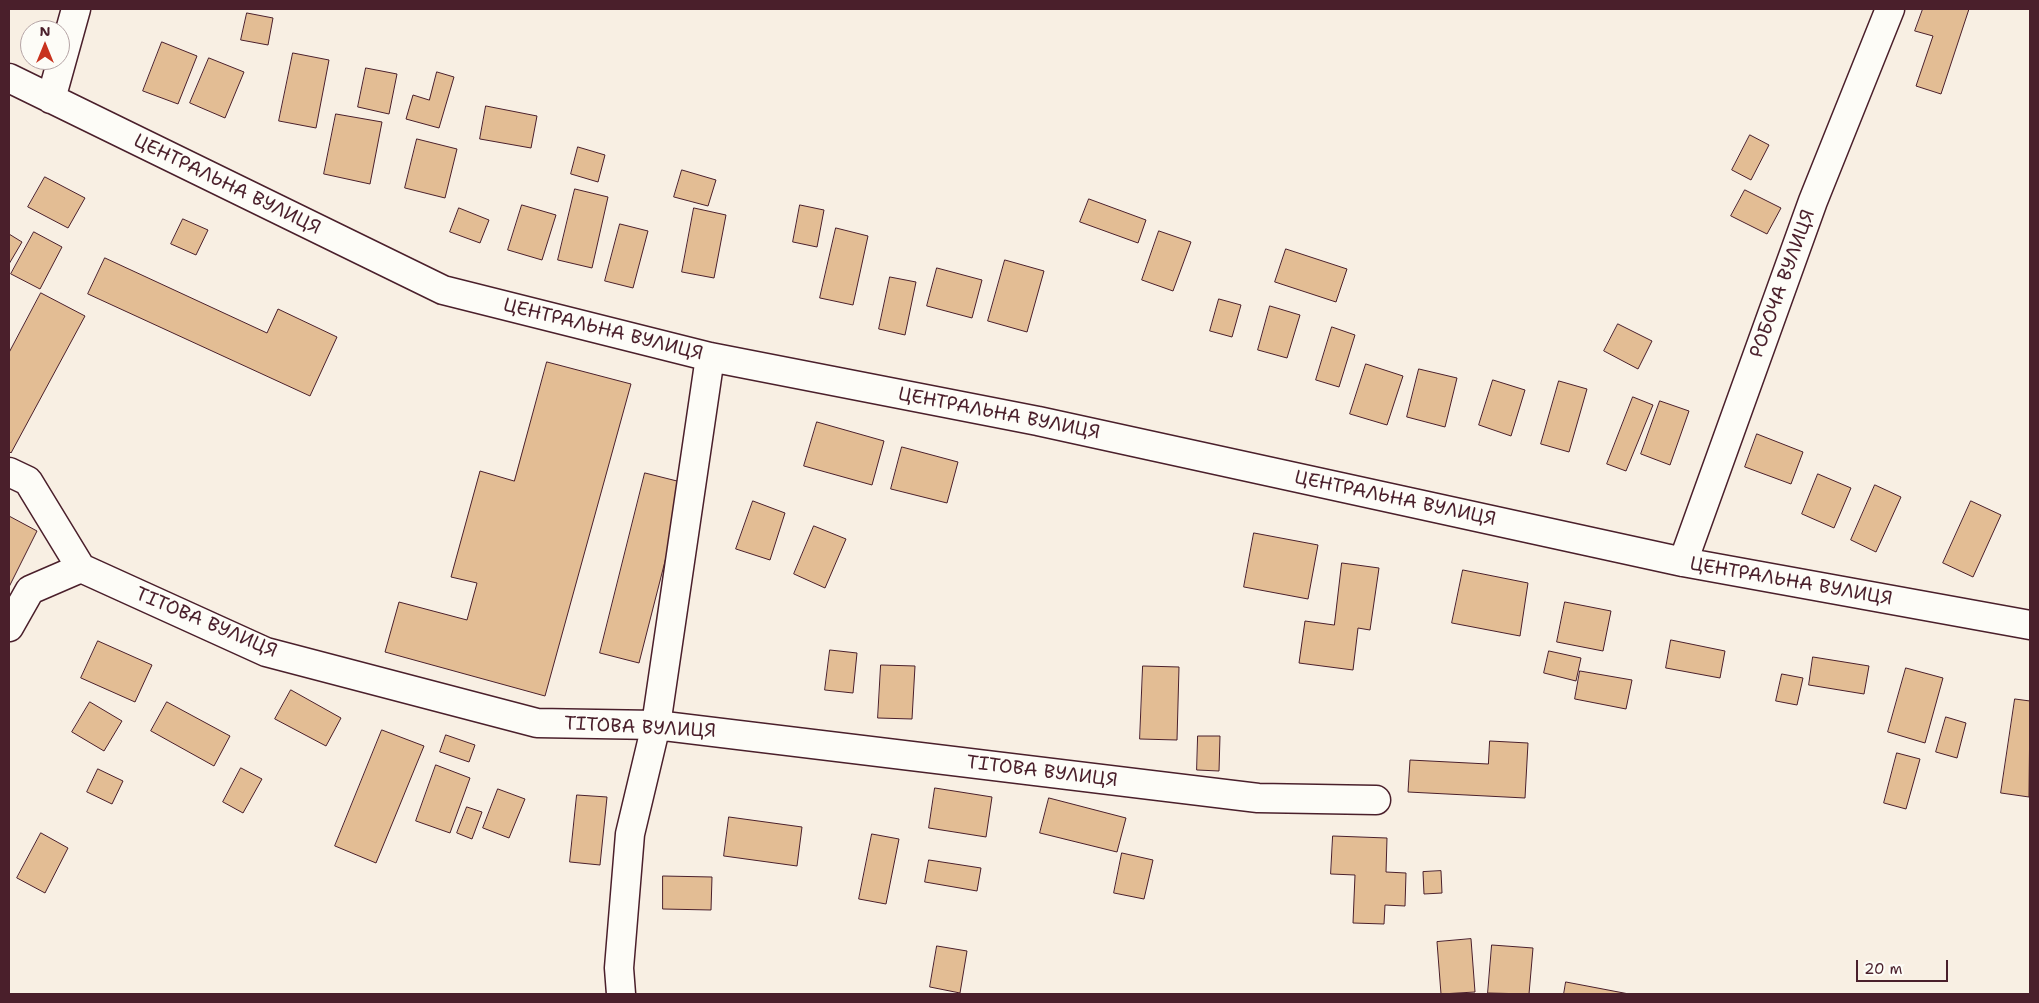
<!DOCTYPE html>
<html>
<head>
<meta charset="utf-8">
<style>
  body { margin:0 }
  #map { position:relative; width:2039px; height:1003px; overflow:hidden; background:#f8efe3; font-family:"Shantell Sans",sans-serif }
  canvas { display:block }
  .frame { position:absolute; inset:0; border:10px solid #4a1f2b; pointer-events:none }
  .north { position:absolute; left:20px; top:20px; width:50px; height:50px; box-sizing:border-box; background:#fdfcf7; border:1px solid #b5a4a5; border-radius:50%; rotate:0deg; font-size:14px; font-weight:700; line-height:20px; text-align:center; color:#4a1f2b }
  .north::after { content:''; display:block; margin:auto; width:18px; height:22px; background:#c8321e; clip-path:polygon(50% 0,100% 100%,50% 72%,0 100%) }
  .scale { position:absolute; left:1856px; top:960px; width:92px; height:22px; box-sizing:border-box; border:2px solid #4a1f2b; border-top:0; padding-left:6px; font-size:15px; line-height:18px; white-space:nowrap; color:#4a1f2b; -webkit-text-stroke:4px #fdfcf7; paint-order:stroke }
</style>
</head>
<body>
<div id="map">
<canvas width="2039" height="1003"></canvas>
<div class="frame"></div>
<div class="north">N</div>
<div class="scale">20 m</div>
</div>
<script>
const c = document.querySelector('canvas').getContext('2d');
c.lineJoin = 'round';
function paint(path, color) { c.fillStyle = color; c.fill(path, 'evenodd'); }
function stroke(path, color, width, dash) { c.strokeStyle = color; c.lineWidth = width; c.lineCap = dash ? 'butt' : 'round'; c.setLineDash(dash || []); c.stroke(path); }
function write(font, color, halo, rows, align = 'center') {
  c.font = font + ' "Shantell Sans",sans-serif'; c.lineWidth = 4; c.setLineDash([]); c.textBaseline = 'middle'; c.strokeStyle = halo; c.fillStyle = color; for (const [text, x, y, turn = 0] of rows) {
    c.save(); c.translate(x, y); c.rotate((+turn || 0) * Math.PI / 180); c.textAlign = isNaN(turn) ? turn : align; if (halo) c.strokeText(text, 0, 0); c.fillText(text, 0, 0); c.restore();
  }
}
const building = new Path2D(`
  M1923,9H1969L1941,94L1916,86L1933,36L1915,31Z
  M247,13L273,18L268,45L241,40Z
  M162,42L197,56L178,104L143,91Z
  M293,53L329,60L316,128L279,121Z
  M209,58L244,72L225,118L190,103Z
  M366,68L397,74L389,114L358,107Z
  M437,72L454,77L439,128L406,119L413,95L429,100Z
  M486,106L537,116L531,148L480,139Z
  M336,114L382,122L370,184L324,174Z
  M1750,135L1769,145L1751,180L1732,170Z
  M417,139L457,149L445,198L405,188Z
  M578,147L605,155L598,182L571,174Z
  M682,170L716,180L708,206L674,197Z
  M45,177L85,198L68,228L28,207Z
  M575,189L608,197L592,268L558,260Z
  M1745,190L1781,208L1767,234L1731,216Z
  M1089,199L1146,220L1138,243L1080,222Z
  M522,205L556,215L542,260L508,250Z
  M800,205L824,210L817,247L793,242Z
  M459,208L489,220L480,243L450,232Z
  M694,208L726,215L714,278L682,272Z
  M183,219L208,230L196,255L171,244Z
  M620,224L648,231L633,288L605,281Z
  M836,228L868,236L853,305L820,298Z
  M1159,231L1191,242L1173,291L1142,280Z
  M34,232L62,247L40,289L11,274Z
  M9,234L22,242L9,264Z
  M1286,249L1347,269L1336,302L1275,282Z
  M105,258L267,333L278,309L337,337L310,396L88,294Z
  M1005,260L1044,271L1027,332L988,321Z
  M937,268L982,280L972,318L927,306Z
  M890,277L916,282L905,335L879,329Z
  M41,293L85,316L11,453L9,451V353Z
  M1219,299L1241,305L1232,337L1210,331Z
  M1270,306L1300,315L1287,358L1258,350Z
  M1618,324L1652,341L1638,369L1604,351Z
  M1332,327L1355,335L1339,387L1316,380Z
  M547,362L631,384L545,696L385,652L399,602L467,620L477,583L451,577L480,471L514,481Z
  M1366,364L1403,376L1387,425L1350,414Z
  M1419,369L1457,378L1445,427L1407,417Z
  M1493,380L1525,390L1511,436L1479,425Z
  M1559,381L1587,389L1569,452L1541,444Z
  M1633,397L1653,405L1626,471L1607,464Z
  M1660,401L1689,411L1670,465L1641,454Z
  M817,422L884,441L872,485L804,466Z
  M1757,434L1803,452L1791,484L1745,467Z
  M902,447L958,462L947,503L891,489Z
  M645,473L685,483L639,663L600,653Z
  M1818,474L1851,488L1834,528L1802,514Z
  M1875,485L1901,497L1876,552L1851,540Z
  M753,501L785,513L770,560L736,549Z
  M1971,501L2001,515L1973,577L1943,563Z
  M9,516L37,531L9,587Z
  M814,526L846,539L825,588L794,574Z
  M1254,533L1318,545L1308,599L1244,587Z
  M1342,563L1379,568L1370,630L1358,628L1353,670L1299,663L1305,621L1334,625Z
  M1463,570L1528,583L1520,636L1452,623Z
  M1565,602L1611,611L1603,651L1557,642Z
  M1671,640L1725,651L1720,678L1666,668Z
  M98,641L152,665L135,702L81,678Z
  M830,650L857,653L853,693L825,690Z
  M1549,651L1581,658L1576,681L1544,673Z
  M1813,657L1869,666L1864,694L1809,685Z
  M881,665L915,666L912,719L878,718Z
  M1143,666L1179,667L1177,740L1140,739Z
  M1906,668L1943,678L1925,743L1888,732Z
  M1580,671L1632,680L1626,709L1575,699Z
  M1782,674L1803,678L1797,705L1776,701Z
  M291,690L341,718L326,746L275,719Z
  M2015,699L2030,701L2029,797L2001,793Z
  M90,702L122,721L104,751L72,732Z
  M167,702L230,736L214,766L151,731Z
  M1946,717L1966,723L1957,758L1936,752Z
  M382,730L424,746L376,863L335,846Z
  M446,735L475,745L469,762L440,752Z
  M1198,736H1220L1219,771L1197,770Z
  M1490,741L1528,743L1525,798L1408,792L1410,760L1488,764Z
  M1897,753L1920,759L1906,809L1884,803Z
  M436,765L470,778L450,833L416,821Z
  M241,768L262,779L243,813L223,802Z
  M98,769L123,781L112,804L87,792Z
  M935,788L992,797L986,837L929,828Z
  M498,789L525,799L509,838L483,828Z
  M577,795L607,797L600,865L570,862Z
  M1049,798L1126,818L1117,852L1040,833Z
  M467,807L482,812L472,839L457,833Z
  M729,817L802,827L797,866L724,856Z
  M41,833L68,848L45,893L17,878Z
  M872,834L899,839L886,904L859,899Z
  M1333,836L1387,838L1386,872L1406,873L1405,906L1385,905L1384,924L1353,923L1355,875L1331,874Z
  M1122,853L1153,860L1144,899L1114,893Z
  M929,860L981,868L977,891L925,882Z
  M1441,871L1442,893L1424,894L1423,872Z
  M663,876L712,877L711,910L663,909Z
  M1471,939L1475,992L1441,994L1437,942Z
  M1492,945L1533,948L1529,994L1488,993Z
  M937,946L967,951L960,993L930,987Z
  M1566,982L1629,994H1564Z`);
const minor = new Path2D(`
  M9,78L443,290L710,357L1038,421L1683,562L2030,625
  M51,99L76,9
  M9,472L28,481L81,568L266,652L537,723L656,725L1258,798L1376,800
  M1683,562L1813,201L1890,9
  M9,627L30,590L81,568
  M621,994L619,968L630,834L656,725L710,357`);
const streetNames = [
  ["ЦЕНТРАЛЬНА ВУЛИЦЯ",227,185,26],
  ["РОБОЧА ВУЛИЦЯ",1783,284,-70],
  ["ЦЕНТРАЛЬНА ВУЛИЦЯ",603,330,14],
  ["ЦЕНТРАЛЬНА ВУЛИЦЯ",999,414,11],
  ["ЦЕНТРАЛЬНА ВУЛИЦЯ",1395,499,12],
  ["ЦЕНТРАЛЬНА ВУЛИЦЯ",1791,582,10],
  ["ТІТОВА ВУЛИЦЯ",206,623,23],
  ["ТІТОВА ВУЛИЦЯ",640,728,3],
  ["ТІТОВА ВУЛИЦЯ",1042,772,7]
];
paint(building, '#e3bd94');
stroke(building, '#4a1f2b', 1);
stroke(minor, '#4a1f2b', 31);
stroke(minor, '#fdfcf7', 28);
write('19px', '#4a1f2b', '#fdfcf7', streetNames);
</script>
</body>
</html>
